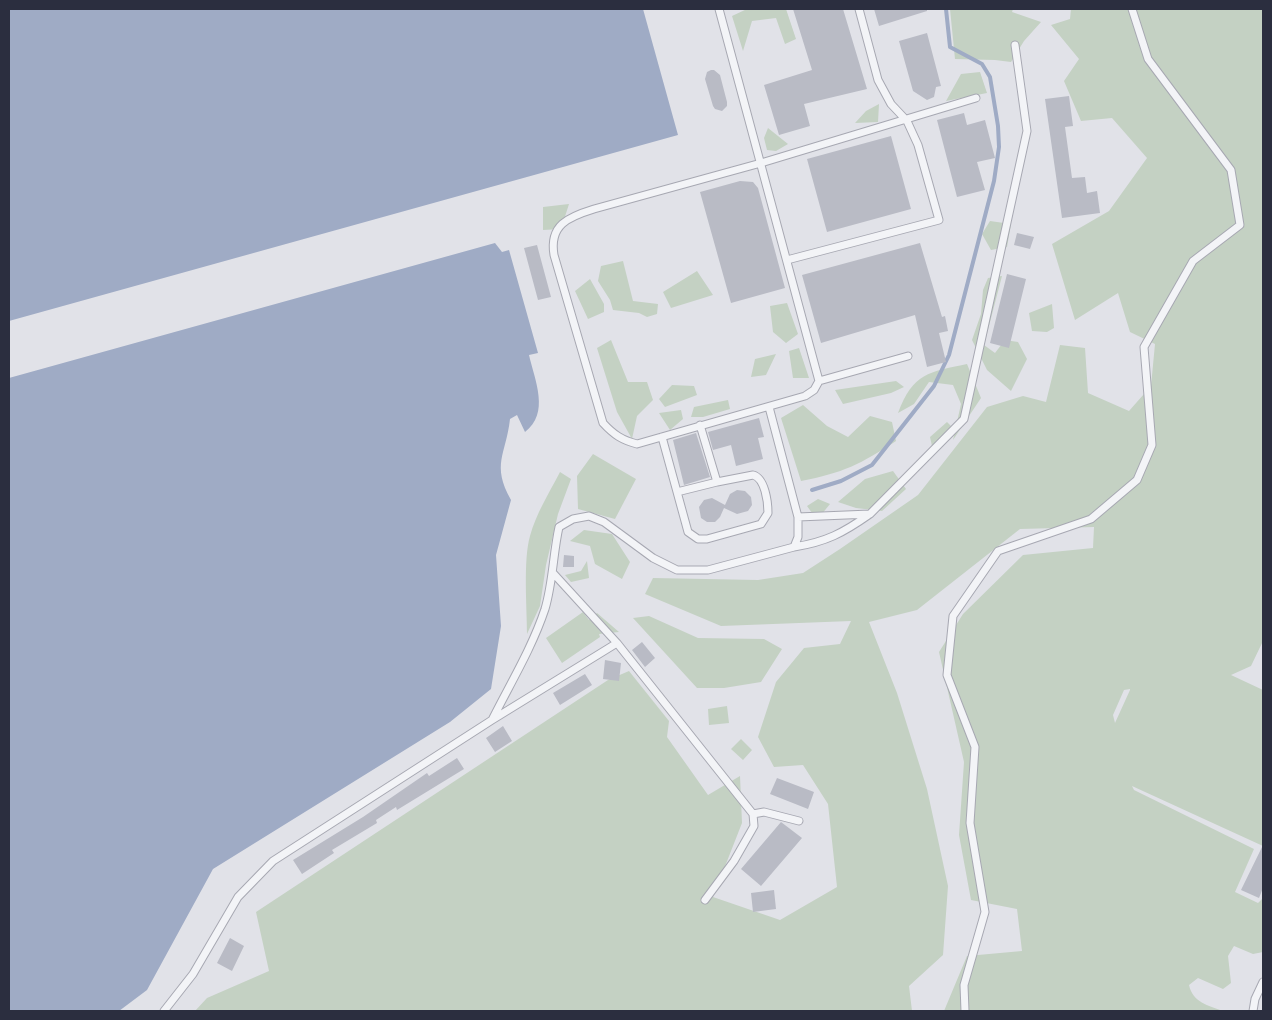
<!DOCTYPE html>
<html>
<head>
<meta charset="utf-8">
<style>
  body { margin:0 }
  #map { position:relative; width:1272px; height:1020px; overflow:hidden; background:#e1e2e8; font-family:"DejaVu Sans",sans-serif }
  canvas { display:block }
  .frame { position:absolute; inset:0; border:10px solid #2b2e3f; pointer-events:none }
</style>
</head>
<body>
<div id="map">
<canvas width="1272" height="1020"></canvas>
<div class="frame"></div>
</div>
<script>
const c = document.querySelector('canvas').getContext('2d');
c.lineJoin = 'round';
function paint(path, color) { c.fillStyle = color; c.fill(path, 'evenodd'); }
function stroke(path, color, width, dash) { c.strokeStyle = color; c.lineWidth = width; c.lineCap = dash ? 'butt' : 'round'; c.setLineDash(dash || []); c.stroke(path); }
const green = new Path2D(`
  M747,9H786L796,39L785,44L776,18L752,21L743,51L732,16Z
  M950,9H1013L1012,12L1041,22L1024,41L1011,62L995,60L955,59Z
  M1071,9H1263V641L1251,666L1231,675L1263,690V846L1132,786L1134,790L1254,849L1235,892L1258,903L1263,898V952L1253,954L1234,946L1228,956L1231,983L1223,989L1198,978L1189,985C1193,1003 1208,1005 1223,1011H944L967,956L1022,951L1017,909L971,900L959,835L964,762L939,652L963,614L1023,555L1093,548L1094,527L1020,529L917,610L869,622L897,693L927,789L948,886L943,955L909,986L912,1011H195L207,998L269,971L256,912L608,680L629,671L669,721L667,737L708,795L740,776L742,823L713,897L780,920L837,887L828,804L803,765L774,767L758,737L776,682L804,648L840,644L851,621L721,626L645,594L653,578L758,580L803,573L840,549L918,495L987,407L1023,396L1046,402L1060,345L1085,348L1088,393L1129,411L1151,386L1155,344L1130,332L1118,293L1075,320L1052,244L1109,211L1147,158L1112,118L1081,121L1064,81L1079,59L1051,25L1070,19ZM1130,689V690L1115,723L1113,715L1124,690Z
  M980,72L987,93L946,101L961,74Z
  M879,104L878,122L855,123L866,111Z
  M768,128L788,144L776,151L767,150L764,138Z
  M569,204L561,229L543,230V207Z
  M990,221L1011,224L1007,247L991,250L982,234Z
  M623,261L633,301L658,304L657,314L647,317L639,313L613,310L610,300L598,281L601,266Z
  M697,271L713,295L671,308L663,292Z
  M1002,276L984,345L995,353L1005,340L1018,342L1027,359L1011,391L987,370L972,340L981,314L983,290L988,278Z
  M590,279L604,304V312L588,319L575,291Z
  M787,303L798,334L786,343L773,332L770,306Z
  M1052,304L1054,328L1047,332L1032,331L1029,313Z
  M611,340L628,382H647L653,400L637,416L632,439L617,412L597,348Z
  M799,348L809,378H793L789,351Z
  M776,354L766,375L751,377L755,359Z
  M967,364L981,398L953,440L961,404L953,385L929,382L914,404L898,413C913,373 929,372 967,364Z
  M896,381L904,387L891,393L843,404L835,390Z
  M672,385L694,386L697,395L665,407L659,399Z
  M728,400L730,409L703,417H691L694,407Z
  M803,405L827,426L848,437L870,416L892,422L896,441C861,464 843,473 801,481L781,418Z
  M681,410L683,419L670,430L659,413Z
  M947,422L951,426L932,446L930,437Z
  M593,454L636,479L615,519L578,509L577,476Z
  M893,471L906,489L882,511L856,508L838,502L865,479Z
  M560,472L571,479L558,514L546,565L540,606L527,634C527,608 523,560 530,536C536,514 549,493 560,472Z
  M818,499L830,504L817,520L807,506Z
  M584,530L612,534L630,562L622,579L595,564L590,546L570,541Z
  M587,561L589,578L571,582L565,575L581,571Z
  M583,612L589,620L597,613L619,632L599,634L600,637L562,663L546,638Z
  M649,616L698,638L764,639L782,649L761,682L724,688H697L633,618Z
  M727,706L729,723L709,725L708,709Z
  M741,739L752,750L743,760L731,749Z`);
const water = new Path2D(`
  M9,9H643L678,135L9,321Z
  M495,243L502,252L509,250L538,353L529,355C535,381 550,413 525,432L517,415L510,419C506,455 491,464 511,500L496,555L501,626L491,689L450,722L213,869L147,990L119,1011H9V378Z`);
const stream = new Path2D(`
  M812,490L841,481L872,465L934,386L949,355L994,181L999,147L998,126L990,77L982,64L950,47L946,9`);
const building = new Path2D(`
  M793,9H843L867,89L804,104L810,126L779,135L764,85L812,70Z
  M874,9H927V11L879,26Z
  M927,33L941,86L936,87L934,97L927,100L913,91L899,41Z
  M711,70H714L720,75L727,102V106L722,111L715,109L713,106L705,79L707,72Z
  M1069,96L1073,126L1065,127L1072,178L1085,177L1087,193L1097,191L1100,213L1062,218L1045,99Z
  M964,113L967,125L985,120L995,158L977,162L985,190L957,197L937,120Z
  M891,136L911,209L827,232L807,159Z
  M740,181L753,182L758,188L785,288L731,303L700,192Z
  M1017,233L1034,237L1030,249L1014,245Z
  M920,243L942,317L945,316L948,331L939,333L946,362L927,367L915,315L821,343L802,275Z
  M537,245L551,297L538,300L524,248Z
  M1007,274L1026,279L1009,348L990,343Z
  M759,418L764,437L758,438L763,459L736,466L731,445L713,450L708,432Z
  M696,433L710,477L684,485L673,440Z
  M737,490L745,491L751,497L752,505L748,511L737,514L724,508L720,517L715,522H707L701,518L699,507L704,500L712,498L725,505L730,494Z
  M564,555L574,556V567H563Z
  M642,642L655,658L645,667L632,650Z
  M605,660L621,663L619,681L603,679Z
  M585,674L592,685L560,705L553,693Z
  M503,726L512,741L495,752L486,738Z
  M457,758L464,769L397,810L396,807L376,820L377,823L332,850L334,853L302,874L293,860L363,817L427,773L429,776Z
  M777,778L814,792L808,809L770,794Z
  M781,822L802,838L761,886L741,869Z
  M1263,845V888L1259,898L1241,890Z
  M774,890L776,909L753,912L751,893Z
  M230,938L244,946L232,971L217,963Z`);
const lane = new Path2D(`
  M719,9C753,133 786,257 819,381L814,390L805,396L637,444C622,440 614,435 603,423L554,255C549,225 568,217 594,209L761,163L976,98
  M787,260L939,220L918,145L907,121L891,104L878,80L859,9
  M819,381L908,356
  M769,407L798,517
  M662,437L688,532L698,539H707L761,524L768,513C768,502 765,478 753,475L717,482L700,425
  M677,492L717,482
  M794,547C826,542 843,533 870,514
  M617,643L753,814L754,826L734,861L705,900
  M492,720C510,684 532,648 545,609C553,582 553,554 559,527L573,519L589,516L604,522L653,558L677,570H708L794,547L798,537V517L870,514L964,419L1027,131L1015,45
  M753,814L764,812L799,821
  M164,1011L193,974L238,897L273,861L492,720L617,643L553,573
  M965,1011L964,985L985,912L970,823L975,747L947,675L953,616L998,551L1091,519L1137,480L1152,445L1144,347L1193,261L1240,225L1231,170L1148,59L1132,9
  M1253,1011L1255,999L1263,982`);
paint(green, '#c4d1c3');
paint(water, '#9fabc5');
stroke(stream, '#9fabc5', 4);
paint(building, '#b9bbc5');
stroke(lane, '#a7a8b2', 9);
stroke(lane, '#f3f4f7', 7);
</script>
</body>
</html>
